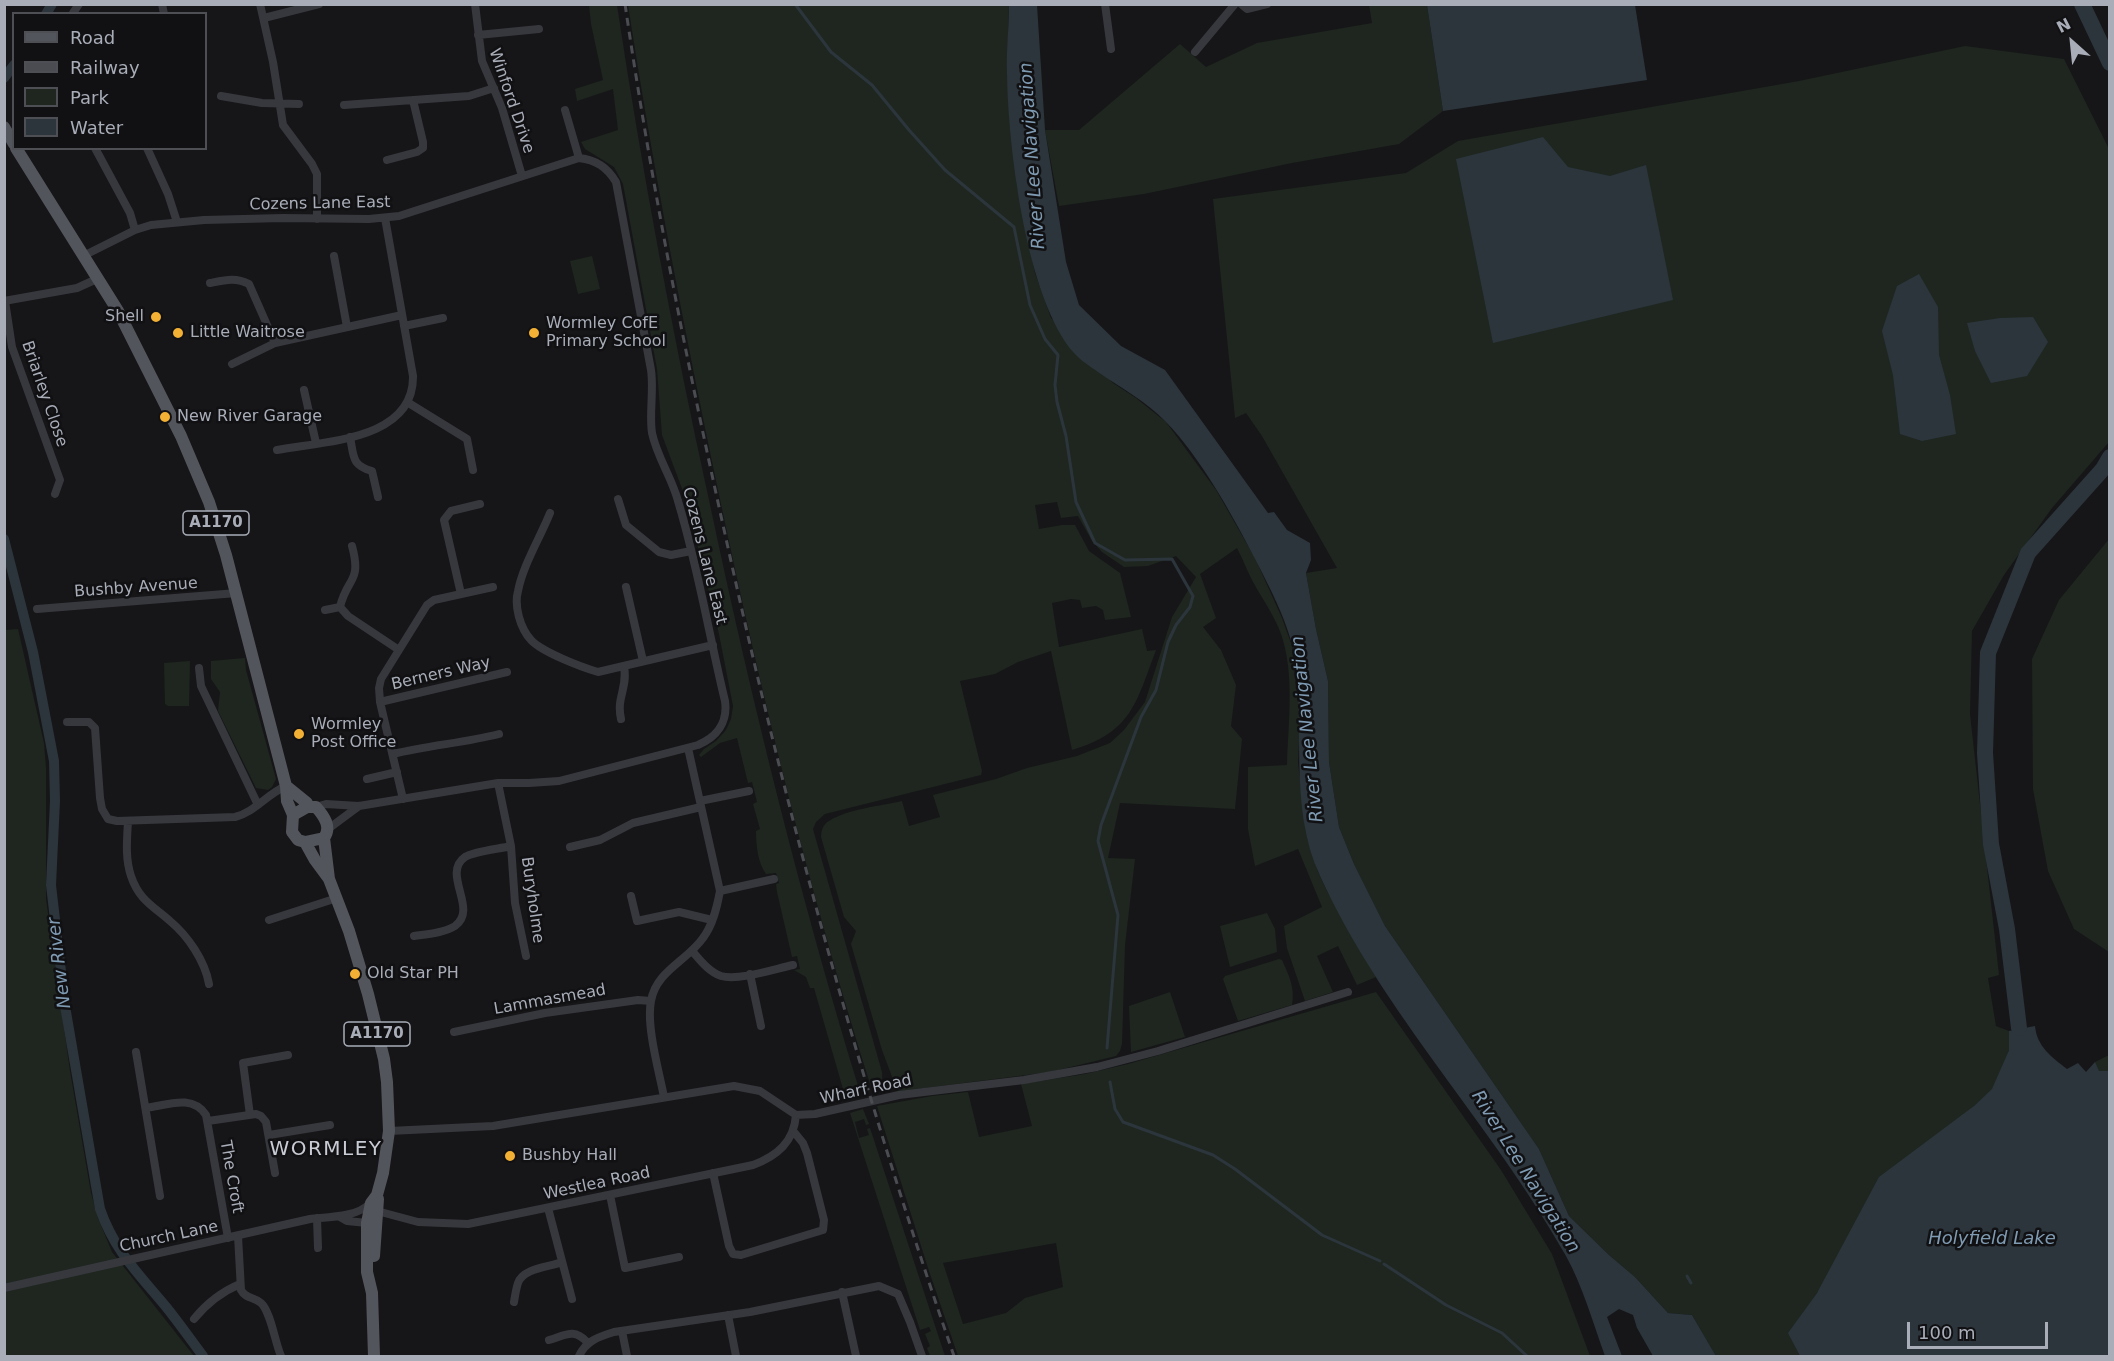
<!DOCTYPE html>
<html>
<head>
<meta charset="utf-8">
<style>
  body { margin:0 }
  #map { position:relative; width:2114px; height:1361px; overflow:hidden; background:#161618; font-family:"DejaVu Sans",sans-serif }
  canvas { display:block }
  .frame { position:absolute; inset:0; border:6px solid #a8adb8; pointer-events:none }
  .legend { position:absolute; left:12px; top:12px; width:195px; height:138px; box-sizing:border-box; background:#111113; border:2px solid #4d4f55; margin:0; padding:8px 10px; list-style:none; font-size:18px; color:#a8adb8 }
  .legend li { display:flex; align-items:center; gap:12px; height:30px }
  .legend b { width:30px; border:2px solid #4d4f55 }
  .north { position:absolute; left:2042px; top:12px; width:60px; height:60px; -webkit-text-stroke:4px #111113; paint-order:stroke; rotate:333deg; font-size:16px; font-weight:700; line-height:24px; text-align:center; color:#a8adb8 }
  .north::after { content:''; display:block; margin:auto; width:21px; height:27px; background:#a8adb8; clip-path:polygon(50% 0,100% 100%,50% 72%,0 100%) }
  .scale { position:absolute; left:1907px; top:1322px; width:141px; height:27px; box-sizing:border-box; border:3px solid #a8adb8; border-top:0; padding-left:8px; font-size:18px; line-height:21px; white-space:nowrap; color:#a8adb8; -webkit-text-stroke:4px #111113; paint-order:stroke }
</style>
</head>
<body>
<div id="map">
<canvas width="2114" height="1361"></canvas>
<div class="frame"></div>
<ul class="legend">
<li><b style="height:8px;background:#53555c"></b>Road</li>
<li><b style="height:8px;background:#4a4c52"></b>Railway</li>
<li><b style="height:16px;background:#1e261f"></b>Park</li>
<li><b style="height:16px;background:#2c353c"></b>Water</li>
</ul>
<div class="north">N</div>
<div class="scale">100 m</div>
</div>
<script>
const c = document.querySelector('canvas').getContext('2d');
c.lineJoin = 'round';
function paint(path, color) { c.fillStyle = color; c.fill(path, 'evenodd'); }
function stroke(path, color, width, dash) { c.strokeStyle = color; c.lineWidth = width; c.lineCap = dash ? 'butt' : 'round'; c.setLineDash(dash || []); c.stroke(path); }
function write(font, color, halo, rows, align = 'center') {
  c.font = font + ' "DejaVu Sans",sans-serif'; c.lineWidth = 5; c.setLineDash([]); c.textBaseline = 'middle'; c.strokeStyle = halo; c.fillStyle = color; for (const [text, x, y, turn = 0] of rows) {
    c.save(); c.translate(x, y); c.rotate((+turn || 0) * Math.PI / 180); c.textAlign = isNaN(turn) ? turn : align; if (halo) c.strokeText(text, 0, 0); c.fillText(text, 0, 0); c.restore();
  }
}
const green = new Path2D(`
  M589,5H617C642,171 673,336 709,500C751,699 800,897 860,1092L858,1093L859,1096L850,1098L845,1096L814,988H810L806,977L794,970L800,969L797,956L792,957L777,892L776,884L779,883L776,873L766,874C758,863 756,846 756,831L760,829L753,804L757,802L752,782L748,783L737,738L720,743L701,757L699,755L704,749L716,741L726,730L731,719L733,706L719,634L687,502L662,435L657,369L623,184L614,167L585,149L581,142L618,130L613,89L577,101L575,89L603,80L591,24Z
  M628,5H1009L1007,73L1017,186L1035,273L1051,318L1113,383L1136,398L1166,422L1216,490L1255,558L1282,618L1292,646L1300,721L1298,762L1306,833L1310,847L1318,872L1327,891L1376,977L1357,985L1338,946L1317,956L1333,992L1305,1001L1287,948L1284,926L1322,907L1298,849L1255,866L1248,829V767L1287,765C1288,726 1294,683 1284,644C1279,622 1264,602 1253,582C1247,571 1243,559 1237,548L1200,574L1216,618L1203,627L1221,650L1236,685L1231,726L1242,739L1235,809L1120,803L1108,858L1135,859L1125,945L1122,1044L1120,1051L1116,1056L1050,1072L901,1091L897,1090L882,1050L851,944L856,931L844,917L821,837C821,831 823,824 829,821C847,809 881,806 902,801L909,826L940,817L933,795L996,779L1027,768L1077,756L1110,743L1124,730L1145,702L1172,617L1196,577L1176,556L1148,566L1124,567L1102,552L1092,541L1078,516L1061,518L1057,502L1035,505L1039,529L1062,525H1075L1089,551L1120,573L1131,617L1105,620L1103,610L1096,606L1082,608L1080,600L1071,599L1052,603L1059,647L1142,629L1147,651L1156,650C1136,703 1132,732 1072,750L1051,651L1018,662L995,674L960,681L982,771L981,775L825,814L816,822L813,829L882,1072C883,1080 881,1090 873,1093C810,895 761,693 718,490C684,329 653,167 628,5Z
  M1369,5H1427L1443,111L1399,144L1292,163L1144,194L1059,206L1045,130H1079L1180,44L1206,67L1257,43L1372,23Z
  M1965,46L2064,59L2109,149V442L2052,508L2004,575L1972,631L1970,714L1999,975L1988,978L1996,1026L2009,1031V1050L1993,1089L1974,1106L1817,1293L1789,1333L1800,1356H1716L1692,1315L1668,1313L1635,1277L1609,1255L1569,1216L1539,1149L1385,926L1354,864L1339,827L1329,762L1328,681L1316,629L1306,573L1337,568L1262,436L1246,413L1235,418L1213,199L1406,173L1458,141L1799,81Z
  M592,256L600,289L578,294L570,261Z
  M2109,539L2110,952H2109L2074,929L2048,871L2033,789L2032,659L2059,600Z
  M18,629L44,743L46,768V899L70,1071L91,1193L98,1218L112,1252L194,1356H5L4,630Z
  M245,658L246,670L276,779L272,787L268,790L256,788L218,711L220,692L211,679V661Z
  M190,661L189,706H168L165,704L164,663Z
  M1267,913L1275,929L1277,952L1230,967L1220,926Z
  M1279,959L1282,960C1289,976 1295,987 1292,1005L1238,1021L1223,979L1225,976Z
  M1170,992L1185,1037L1131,1052L1129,1006Z
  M1376,992L1501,1170L1552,1254L1590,1356H958L928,1268L877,1106L932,1096L968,1092L979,1137L1032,1126L1021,1084L1085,1074L1128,1064ZM1056,1243L1063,1287L1025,1298L1006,1313L963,1324L943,1263Z
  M2109,1055V1075L2086,1073L2095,1062Z
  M863,1109L869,1124L866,1125L864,1119L855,1122L859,1138L869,1135L867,1129L870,1128L945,1356H930L927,1348L930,1346L925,1334L931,1331L929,1327L920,1330L850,1113Z`);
const water = new Path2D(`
  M1009,5H1037L1045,130L1066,262L1079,305L1121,346L1165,370L1268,513L1274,512L1287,530L1310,543L1311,560L1306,573L1316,629L1328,681L1329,762L1339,827L1354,864L1385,926L1539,1149L1569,1216L1609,1255L1635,1277L1668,1313L1692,1315L1716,1356H1653L1637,1328L1633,1315L1619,1309L1607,1317L1622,1356H1605C1593,1323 1583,1287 1566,1256C1492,1124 1383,1014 1320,876C1287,805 1307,724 1293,649C1287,620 1268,584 1254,557C1232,514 1200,457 1166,422C1147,402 1121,388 1098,372C1090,366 1081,361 1074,353C1026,299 1008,146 1007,74C1006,51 1009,28 1009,5Z
  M1427,5H1635L1647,80L1443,111Z
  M1543,137L1568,167L1610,176L1646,165L1673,300L1493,343L1456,159Z
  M1919,274L1938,307L1939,355L1950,395L1956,434L1922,441L1900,434L1893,375L1882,331L1897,286Z
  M2033,317L2048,342L2027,376L1991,383L1975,351L1967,323L2000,318Z
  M2035,1026C2037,1047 2052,1057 2067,1069L2078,1063L2086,1072L2095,1062L2099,1071H2109V1356H1800L1788,1333L1817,1293L1879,1177L1974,1106L1992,1089L2009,1050V1031Z`);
const stream = new Path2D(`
  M795,4L831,52L872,85L909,130L945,170L1014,227L1030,305L1045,339L1058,355L1055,385L1057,402L1066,436L1076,502L1095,543L1125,560L1172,559L1193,596L1190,607L1176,625L1168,642L1156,690L1141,717L1101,825L1098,841L1118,915L1107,1048
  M1110,1082L1115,1109L1123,1122L1213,1155L1235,1169L1322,1235L1380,1261
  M1384,1264L1446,1305L1502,1333L1527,1356
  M1687,1276L1691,1283`);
const canal = new Path2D(`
  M46,14L52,4
  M4,78L14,65
  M4,539L33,652L54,761L55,801L51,885L65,1006L100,1209C115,1252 139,1274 167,1308C179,1323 191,1340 203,1356`);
const river = new Path2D(`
  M2082,4L2110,63
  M2019,1028L2007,929L1991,844L1985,753L1988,653L2028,553L2103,469L2110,457`);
const street = new Path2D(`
  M162,4L164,14
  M260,4L273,62L283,125L312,164L317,174V219
  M475,4L482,61L502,108L522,176
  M1105,4L1111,49
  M1241,4L1247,9L1267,4
  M73,13L79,4
  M264,18L319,4
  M478,35L539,29
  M1195,52L1235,4
  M221,96L262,103L299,104
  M344,105L469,96L494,88
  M565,110L579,158
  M95,148L130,213L135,230
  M147,148L168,194L177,222
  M387,160L417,152L423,148V142L413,100
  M85,255L135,230L151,225L204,220L283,218L369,219L399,216L579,158C596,160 607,167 616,182L651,370C654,391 649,414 652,433C657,457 672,478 678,501C698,567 709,635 725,701C728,722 717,737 698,745L559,781L529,783H498L359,806L326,804L316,807
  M334,256L347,327
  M210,283C225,280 236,277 249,284L275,343
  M4,301L77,288L99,278
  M5,301L12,347L60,480L55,494
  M404,326L443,318
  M232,364L275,343L402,315
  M304,390L316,443
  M407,402L467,439L473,470
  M350,437C354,456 351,465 372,471L378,497
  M277,450C323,441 414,441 413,376L385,218
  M618,499L626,525L659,552L671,555L691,551
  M550,513C540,538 523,565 518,591C514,606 520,628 531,640C542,652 581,667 598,672L713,645
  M352,546C362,583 347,577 340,607L348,616L399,650
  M626,587L643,661
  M461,594L444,520L451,511L480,504
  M37,609L237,593
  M325,610L340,607
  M199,668L201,686L258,805
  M380,702L507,672
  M621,719C616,697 628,689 624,666
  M67,722H89L95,728L100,798L102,809L108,819L117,821L235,817C255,812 267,794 286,786
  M393,754C429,745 464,743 499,734
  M367,779L397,772
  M498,783L511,846L515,903L526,956
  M403,799L380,702L379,688L381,679L427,605L434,600L493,587
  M700,801L749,791
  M128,821C127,840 125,858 131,876C139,900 153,906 170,921C188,936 205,961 209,984
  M328,829L359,806
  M570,847L600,840L633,823L701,807
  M720,891L774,879
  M631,896L637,921L679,912L712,920
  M269,920L337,898
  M414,936C427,934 444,933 455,926C479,909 441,874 465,857C475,851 499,849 511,846
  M692,951C700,960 709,972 721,976C739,981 774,969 793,965
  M750,974L761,1026
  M454,1032L545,1013L638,1000L651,1001
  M136,1052L160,1196
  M664,1097C659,1071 646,1026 651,1001C656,971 687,961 703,938C713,925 717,907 720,891L688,748
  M146,1108C168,1105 192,1094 206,1115L228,1238
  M250,1115L243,1063L288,1055
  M208,1121L256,1114L261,1116L266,1122L275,1173
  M389,1131L493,1126L734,1086L760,1091L796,1115L815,1114L899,1095L1024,1080L1097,1067L1158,1051L1348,992
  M269,1135L330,1125
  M713,1173L729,1246L733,1254L741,1255L823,1230L824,1220L807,1153L803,1143L794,1132
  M610,1195L625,1268L679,1257
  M548,1208L572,1299
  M377,1211L418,1222L468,1224L753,1165C777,1156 794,1142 796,1115
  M340,1217L347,1221L367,1223
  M317,1218L318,1248
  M238,1236L241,1290C246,1299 254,1297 261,1303C271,1312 275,1343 281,1356
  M4,1288L310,1219C327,1217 358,1217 369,1204
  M842,1292L856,1356
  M514,1302C515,1296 516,1289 518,1283C523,1268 549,1267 562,1262
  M728,1315L736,1356
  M194,1319C207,1303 221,1292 240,1284
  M622,1331L627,1356
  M549,1340C566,1335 574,1328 587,1342
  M579,1356C586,1341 598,1337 614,1332L750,1312L879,1286L898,1294L910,1322L922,1356`);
const primary = new Path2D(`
  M4,127L14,144
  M16,148L118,311L181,436L209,502L226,555L286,786L287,801L293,815
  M286,786L307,803V807
  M307,807H316C324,816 332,827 324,838L305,842L298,840L292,832L293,815Z
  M324,838L329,879
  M305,842L315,860L329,879L349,931L368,994L384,1059L387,1082L389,1131L383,1173L377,1195L371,1203L367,1223V1272L372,1293L374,1356
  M374,1256L378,1199`);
const rail = new Path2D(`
  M625,4C651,182 686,359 725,534C786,813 861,1087 954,1356`);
const markers = [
  [156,317,6,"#f2b134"],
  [178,333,6,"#f2b134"],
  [534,333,6,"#f2b134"],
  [165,417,6,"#f2b134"],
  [299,734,6,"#f2b134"],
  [355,974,6,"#f2b134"],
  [510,1156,6,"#f2b134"]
];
const shields = [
  [216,523,66],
  [377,1034,66]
];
const shieldNames = [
  ["A1170",216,523],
  ["A1170",377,1034]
];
const streetNames = [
  ["Winford Drive",511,101,71],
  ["Cozens Lane East",320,204,-1],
  ["Briarley Close",44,394,71],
  ["Cozens Lane East",704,556,76],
  ["Bushby Avenue",136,588,-4],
  ["Berners Way",441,674,-13],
  ["Buryholme",532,900,82],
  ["Lammasmead",550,1000,-10],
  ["Wharf Road",866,1090,-12],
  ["The Croft",231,1177,80],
  ["Westlea Road",597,1184,-12],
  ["Church Lane",169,1237,-12]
];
const poiNames = [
  ["Shell",144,317,"right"],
  ["Wormley CofE",546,324],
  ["Primary School",546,342],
  ["Little Waitrose",190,333],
  ["New River Garage",177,417],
  ["Wormley",311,725],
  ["Post Office",311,743],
  ["Old Star PH",367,974],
  ["Bushby Hall",522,1156]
];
const waterNames = [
  ["River Lee Navigation",1033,156,-94],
  ["River Lee Navigation",1308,729,-96],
  ["New River",60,963,-97],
  ["River Lee Navigation",1525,1172,58],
  ["Holyfield Lake",1992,1239]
];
const quarterNames = [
  ["WORMLEY",326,1150]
];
paint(green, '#1e261f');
paint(water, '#2c353c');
stroke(stream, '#2c353c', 3);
stroke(canal, '#2c353c', 10);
stroke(river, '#2c353c', 16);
stroke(street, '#37383d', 8);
stroke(primary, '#53555c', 12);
stroke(rail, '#4a4c52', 3, [8, 6]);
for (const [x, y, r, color] of markers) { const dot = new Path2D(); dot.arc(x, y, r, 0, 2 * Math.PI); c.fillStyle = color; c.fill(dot); stroke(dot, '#111113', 2); }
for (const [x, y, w] of shields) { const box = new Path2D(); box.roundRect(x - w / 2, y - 12, w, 24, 4.5); c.fillStyle = '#111113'; c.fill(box); stroke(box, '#a8adb8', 1.5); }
write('bold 15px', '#a8adb8', null, shieldNames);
write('16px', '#a8adb8', '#111113', streetNames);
write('16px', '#a8adb8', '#111113', poiNames, 'left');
write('italic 18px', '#7f9bb3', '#111113', waterNames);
c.letterSpacing = '1.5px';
write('20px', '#c9ccd4', '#111113', quarterNames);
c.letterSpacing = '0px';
</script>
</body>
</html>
